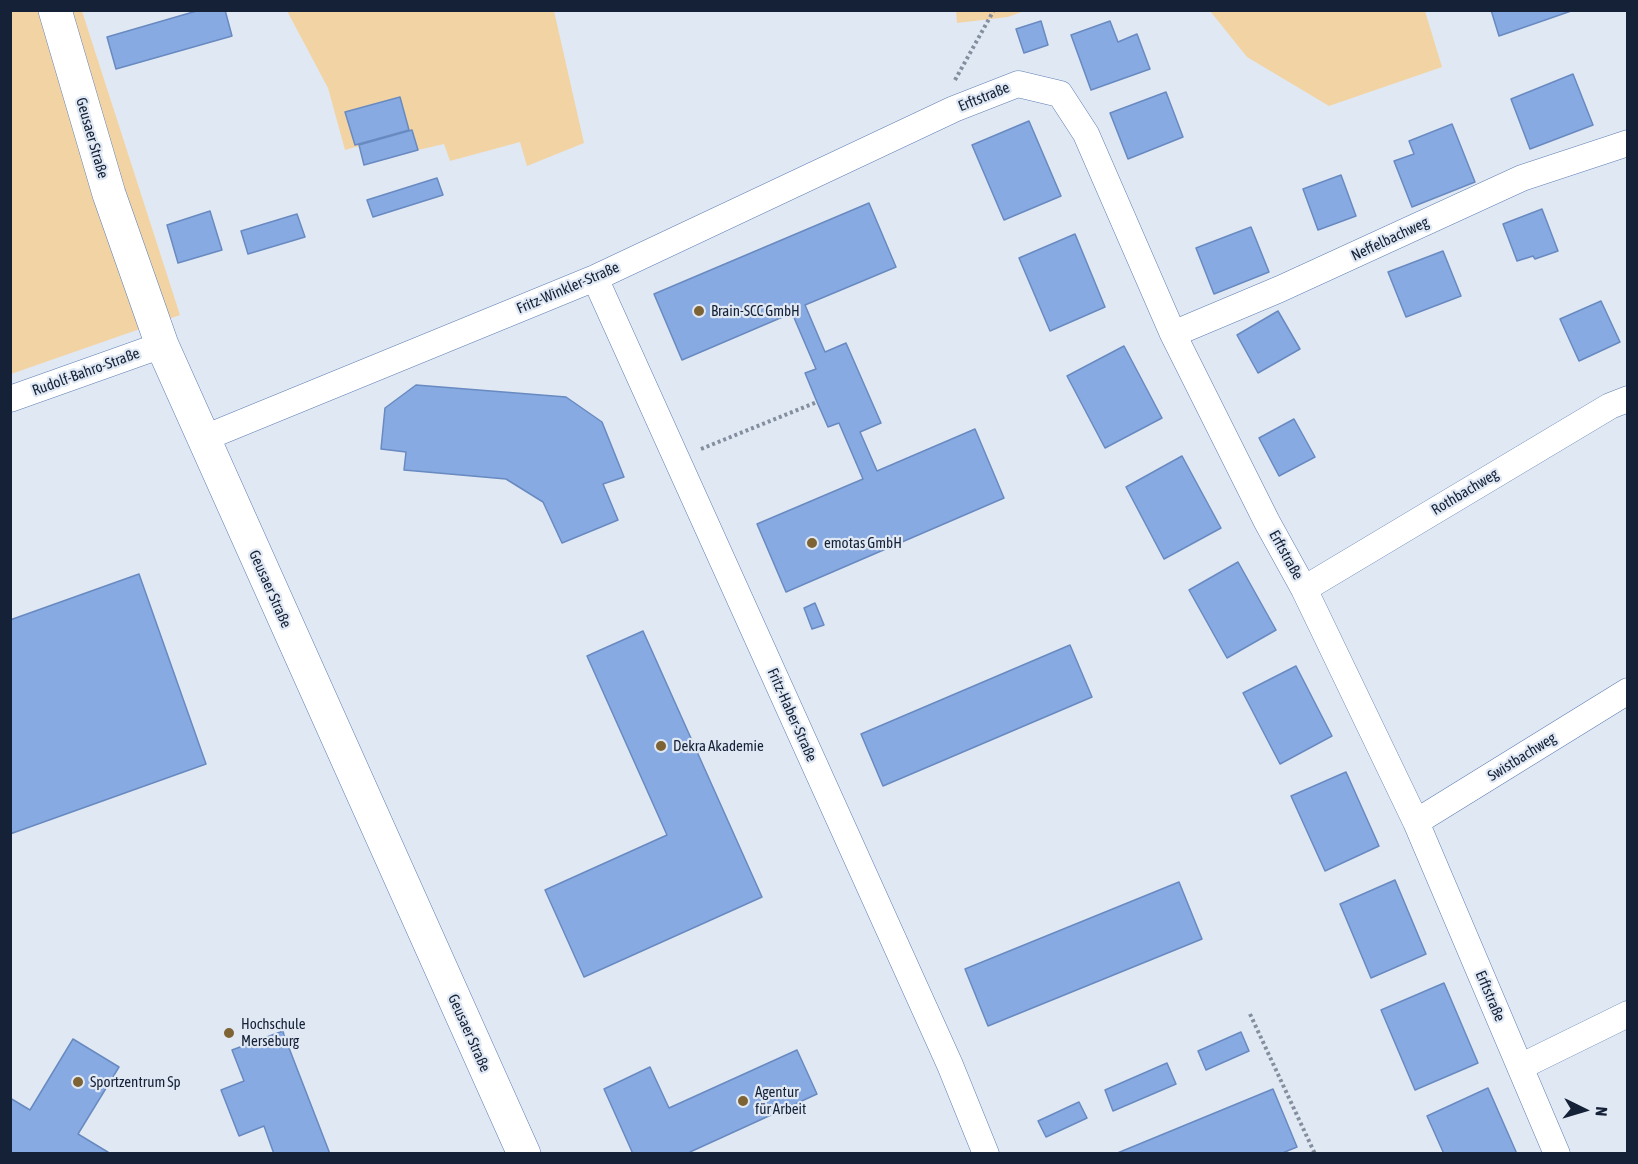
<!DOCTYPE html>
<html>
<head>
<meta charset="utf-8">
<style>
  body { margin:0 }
  #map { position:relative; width:1638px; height:1164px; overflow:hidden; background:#e0e8f4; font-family:"Asap Condensed",sans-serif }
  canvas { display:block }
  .frame { position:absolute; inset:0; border:12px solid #142137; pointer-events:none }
  .north { position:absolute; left:1554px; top:1080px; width:60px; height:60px; -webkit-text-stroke:4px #e0e8f4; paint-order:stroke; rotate:95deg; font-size:16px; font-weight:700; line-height:24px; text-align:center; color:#142137 }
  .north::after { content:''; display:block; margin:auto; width:21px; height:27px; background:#142137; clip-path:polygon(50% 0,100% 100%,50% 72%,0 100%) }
</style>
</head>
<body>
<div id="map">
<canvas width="1638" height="1164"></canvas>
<div class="frame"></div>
<div class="north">N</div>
</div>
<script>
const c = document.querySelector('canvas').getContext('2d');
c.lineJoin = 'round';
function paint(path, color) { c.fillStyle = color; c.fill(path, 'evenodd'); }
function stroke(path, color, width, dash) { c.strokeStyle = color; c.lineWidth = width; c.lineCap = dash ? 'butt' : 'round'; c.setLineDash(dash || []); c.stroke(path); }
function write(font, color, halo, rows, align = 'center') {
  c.font = font + ' "Asap Condensed",sans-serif'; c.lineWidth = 4.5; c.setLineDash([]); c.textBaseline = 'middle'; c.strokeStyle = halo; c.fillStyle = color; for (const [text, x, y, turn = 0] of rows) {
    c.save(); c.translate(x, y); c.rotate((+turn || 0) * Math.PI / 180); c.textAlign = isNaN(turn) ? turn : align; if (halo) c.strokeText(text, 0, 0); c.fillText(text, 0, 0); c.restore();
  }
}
const green = new Path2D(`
  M10,11H82L180,315L11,374Z
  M287,11H554L584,143L527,166L520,142L450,161L444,144L418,150L412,131L345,150L328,88Z
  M956,11V10L1024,11L1008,17L957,23Z
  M1210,11H1425L1442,67L1329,106L1247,57Z`);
const building = new Path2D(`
  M200,10H225L232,36L116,69L107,37Z
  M1491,10H1574L1499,36Z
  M1041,21L1048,45L1024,53L1016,29Z
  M1110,21L1118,42L1137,34L1150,69L1091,90L1071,35Z
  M1573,74L1593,125L1530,149L1511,99Z
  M1166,92L1183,137L1128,159L1110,113Z
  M400,97L409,130L355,145L345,112Z
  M1029,121L1061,196L1004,220L972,145Z
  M1452,124L1475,182L1412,207L1394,161L1414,154L1409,141Z
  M412,130L418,150L364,165L359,145Z
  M1341,175L1356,216L1318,230L1303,189Z
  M437,178L443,195L373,217L367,200Z
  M869,203L896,267L805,305L825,352L846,343L881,423L860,432L877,471L975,429L1004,498L786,592L757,524L863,479L839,423L828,427L817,402L805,373L816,369L792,313L682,360L654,294Z
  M1542,209L1558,251L1535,259L1533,256L1517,261L1503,224Z
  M210,211L222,250L178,263L167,225Z
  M297,214L305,237L248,254L241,231Z
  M1251,227L1269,272L1214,294L1196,248Z
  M1075,234L1105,307L1050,331L1019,258Z
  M1443,251L1461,296L1406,317L1388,272Z
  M1601,301L1620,342L1579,361L1560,319Z
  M1278,311L1300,349L1258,373L1237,335Z
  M1124,346L1162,418L1105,448L1067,376Z
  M416,385L566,397L602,422L624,477L603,484L618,520L562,543L543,502L506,479L404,470L406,452L381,449L385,408Z
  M1294,419L1315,457L1279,476L1259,438Z
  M1182,456L1221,528L1164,559L1126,487Z
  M1238,562L1276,630L1227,658L1189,590Z
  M139,574L206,764L10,834V620Z
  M815,603L824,625L812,629L804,608Z
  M643,631L762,897L584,977L545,890L667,835L587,656Z
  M1070,645L1092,697L883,786L861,734Z
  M1296,666L1332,736L1280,764L1243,693Z
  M1346,772L1379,846L1325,871L1291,796Z
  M1395,880L1426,954L1371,978L1340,904Z
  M1179,882L1202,939L988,1026L965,969Z
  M1444,983L1478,1063L1415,1090L1381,1010Z
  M283,1031L284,1035L330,1154H274L264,1126L239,1136L221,1090L244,1081L232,1050Z
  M1241,1032L1249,1051L1206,1070L1198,1051Z
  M73,1039L119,1067L78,1134L111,1154H10V1098L30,1110Z
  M797,1050L817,1094L690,1152L691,1154H633L604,1089L650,1067L669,1108Z
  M1167,1063L1176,1084L1113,1111L1105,1090Z
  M1488,1088L1517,1154H1444L1427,1116Z
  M1273,1089L1297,1147L1280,1154H1115Z
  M1079,1102L1087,1118L1046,1137L1038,1121Z`);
const path = new Path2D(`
  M955,80L994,10
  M701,449L817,402
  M1250,1014L1315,1154`);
const street = new Path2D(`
  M595,278L950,1065L986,1154
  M1173,334L1280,289L1522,178L1628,143
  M10,399L162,345
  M202,439L595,278L954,109L1018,84L1060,94L1086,134L1173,334L1267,522L1304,589L1416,822L1557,1154
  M1304,589L1610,406L1628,399
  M1416,822L1628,691
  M1520,1067L1628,1014`);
const secondary = new Path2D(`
  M55,10L109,194L162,345L524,1154`);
const markers = [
  [699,311,6,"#7e6335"],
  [812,543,6,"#7e6335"],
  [661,746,6,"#7e6335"],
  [229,1033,6,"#7e6335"],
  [78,1082,6,"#7e6335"],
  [743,1101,6,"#7e6335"]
];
const streetNames = [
  ["Erftstraße",984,97,-22],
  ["Geusaer Straße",92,138,74],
  ["Neffelbachweg",1390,239,-25],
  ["Fritz-Winkler-Straße",568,288,-23],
  ["Rudolf-Bahro-Straße",86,372,-20],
  ["Rothbachweg",1465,492,-31],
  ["Erftstraße",1286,555,61],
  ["Geusaer Straße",270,589,66],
  ["Fritz-Haber-Straße",792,715,66],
  ["Swistbachweg",1522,757,-32],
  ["Erftstraße",1490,996,67],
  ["Geusaer Straße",469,1033,66]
];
const poiNames = [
  ["Brain-SCC GmbH",711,311],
  ["emotas GmbH",824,543],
  ["Dekra Akademie",673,746],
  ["Hochschule",241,1024],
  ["Merseburg",241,1041],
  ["Sportzentrum Sp",90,1082],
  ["Agentur",755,1092],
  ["für Arbeit",755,1109]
];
paint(green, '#f2d4a4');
paint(building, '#87aae2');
stroke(building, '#688ac0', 1.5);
stroke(street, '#5d7eb3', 27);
stroke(secondary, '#5d7eb3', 34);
stroke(path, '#838e9e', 4, [3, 3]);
stroke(street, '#fff', 26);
stroke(secondary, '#fff', 33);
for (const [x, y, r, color] of markers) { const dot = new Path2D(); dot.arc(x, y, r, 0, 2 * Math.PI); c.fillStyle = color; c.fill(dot); stroke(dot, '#e0e8f4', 2); }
write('15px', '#142137', '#e0e8f4', streetNames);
write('15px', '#142137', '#e0e8f4', poiNames, 'left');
</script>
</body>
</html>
